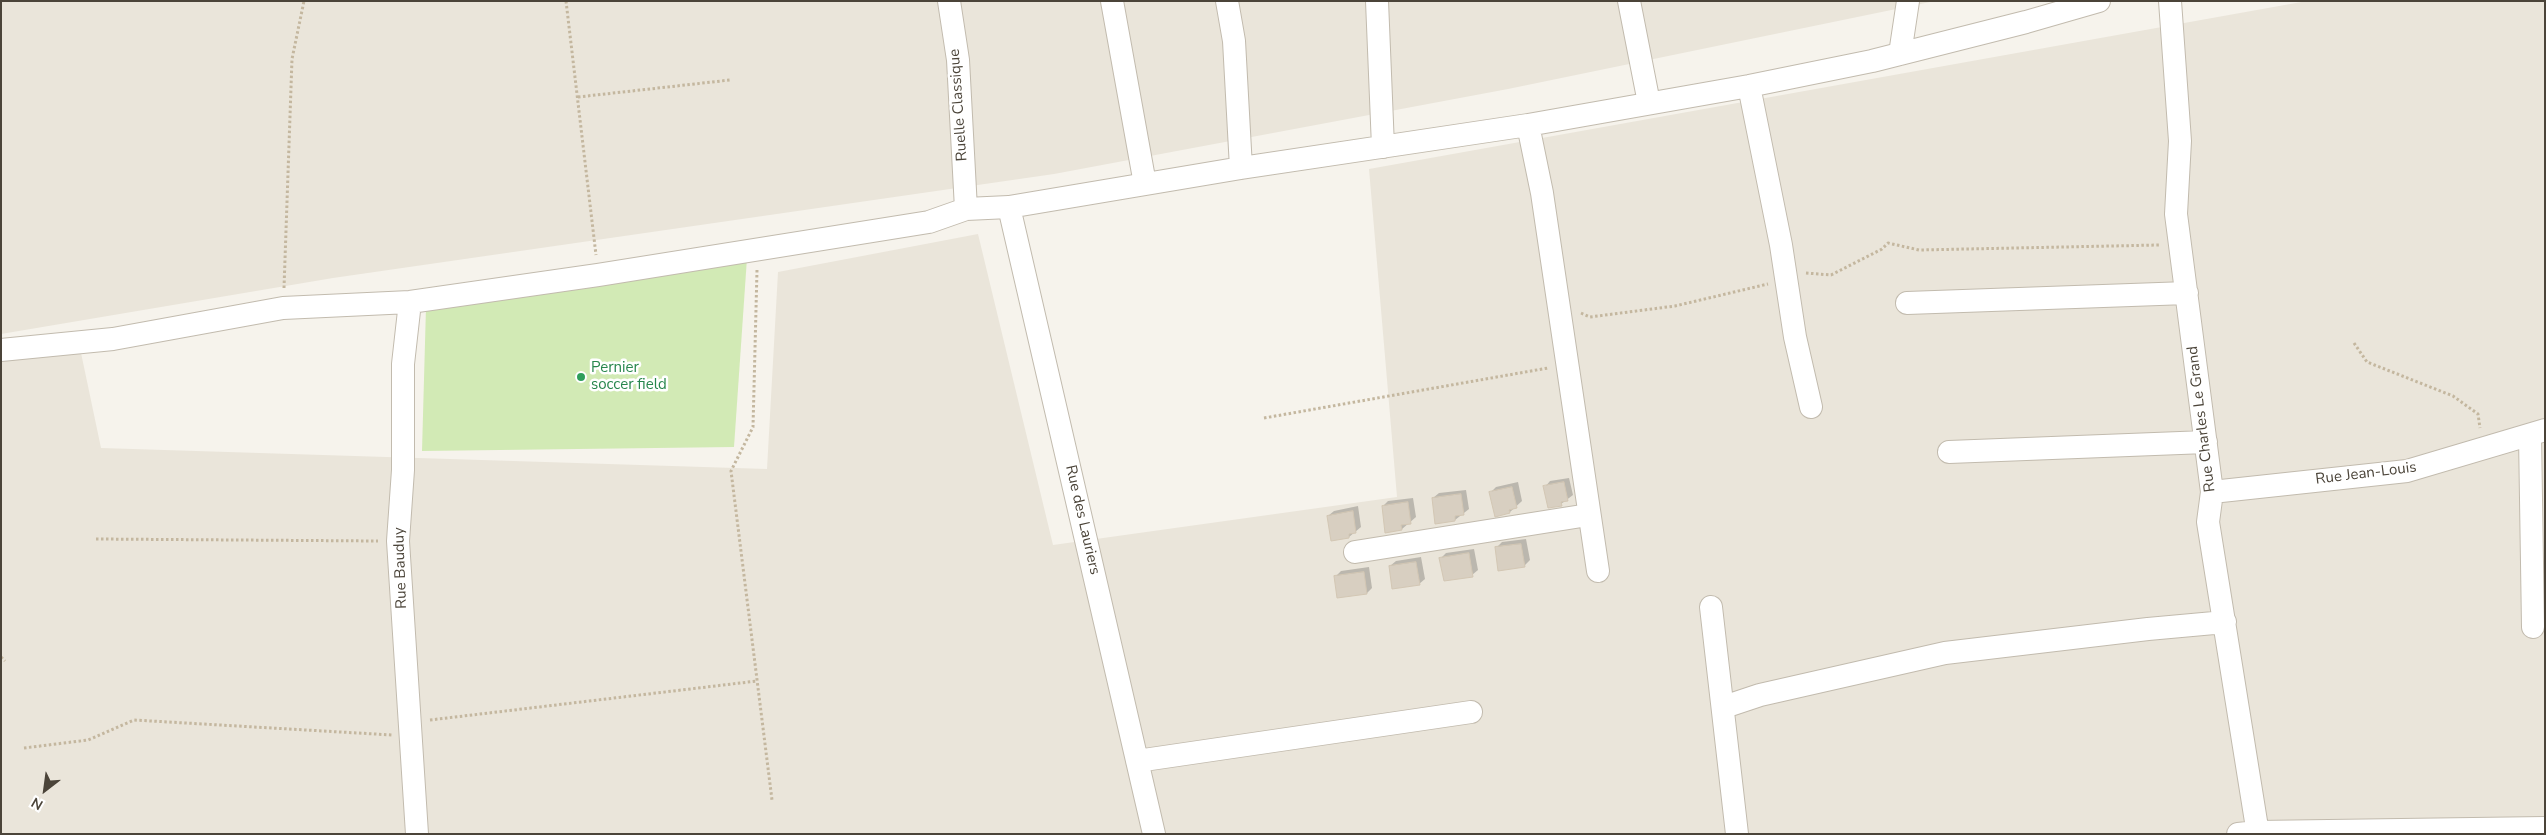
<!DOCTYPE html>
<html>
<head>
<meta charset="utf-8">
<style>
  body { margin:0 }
  #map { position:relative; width:2546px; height:835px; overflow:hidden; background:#f6f3ec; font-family:"Nunito Sans",sans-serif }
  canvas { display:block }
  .frame { position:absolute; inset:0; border:2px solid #4b4439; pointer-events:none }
  .north { position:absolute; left:20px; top:765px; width:50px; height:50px; -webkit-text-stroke:4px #fff; paint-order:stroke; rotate:210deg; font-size:14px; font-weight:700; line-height:20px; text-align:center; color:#4b4439 }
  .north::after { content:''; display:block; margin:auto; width:18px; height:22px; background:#4b4439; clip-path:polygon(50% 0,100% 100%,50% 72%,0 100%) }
</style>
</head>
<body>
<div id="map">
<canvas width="2546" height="835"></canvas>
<div class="frame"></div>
<div class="north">N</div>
</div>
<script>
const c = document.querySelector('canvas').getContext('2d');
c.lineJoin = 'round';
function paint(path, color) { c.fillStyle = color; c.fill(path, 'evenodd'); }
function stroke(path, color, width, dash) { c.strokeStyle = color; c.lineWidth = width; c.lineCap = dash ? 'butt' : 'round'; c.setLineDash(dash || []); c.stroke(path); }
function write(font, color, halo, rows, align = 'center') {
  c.font = font + ' "Nunito Sans",sans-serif'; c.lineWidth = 5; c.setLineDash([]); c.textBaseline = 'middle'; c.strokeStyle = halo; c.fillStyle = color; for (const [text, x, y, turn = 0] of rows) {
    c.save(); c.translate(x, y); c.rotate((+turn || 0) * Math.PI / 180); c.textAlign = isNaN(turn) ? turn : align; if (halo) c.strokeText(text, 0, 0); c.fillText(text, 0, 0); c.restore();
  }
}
const residential = new Path2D(`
  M1,1H1935L1508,89L1054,174L333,278L1,334Z
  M2307,1H2545V834H3L1,831V362L80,348L101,448L767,469L778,272L978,234L1053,545L1397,497L1369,169Z`);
const green = new Path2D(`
  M747,258L734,447L422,451L426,307Z`);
const shadow = new Path2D(`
  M1569,478L1573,495L1561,504L1545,487L1550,481Z
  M1518,482L1522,501L1510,512L1491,492L1496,487Z
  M1466,490L1469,509L1455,520L1433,498L1439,493Z
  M1413,498L1416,517L1402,529L1383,506L1388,501Z
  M1358,506L1361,527L1349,537L1328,516L1334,511Z
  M1526,539L1530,560L1524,566L1496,548L1502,542Z
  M1474,549L1478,570L1472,575L1441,558L1446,553Z
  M1421,557L1425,579L1419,584L1390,566L1396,561Z
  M1369,567L1372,588L1367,593L1335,577L1341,571Z`);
const building = new Path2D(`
  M1564,482L1568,501L1561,502L1562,506L1548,508L1543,486Z
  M1512,487L1517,508L1509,510L1510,513L1495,517L1489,492Z
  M1461,494L1464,515L1455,516V521L1435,524L1432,498Z
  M1408,502L1411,524L1401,525L1402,530L1385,533L1382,506Z
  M1353,511L1356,533L1349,534V538L1331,541L1327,516Z
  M1521,544L1525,567L1498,571L1495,547Z
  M1469,553L1473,577L1444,581L1439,558Z
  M1416,562L1420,585L1392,589L1389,566Z
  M1364,572L1367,594L1337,598L1334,576Z`);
const path = new Path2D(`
  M566,1L596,255
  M578,97L730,80
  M757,270L753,427L731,471L772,800
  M1806,273L1831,275L1882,249L1888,243L1919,250L2159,245
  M284,288L292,59L304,1
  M1581,313L1590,317L1675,306L1768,284
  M2354,343L2367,362L2453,396L2478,414L2480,428
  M1264,418L1548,368
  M96,539L378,541
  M1,657L5,661
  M430,720L757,681
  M24,748L88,740L134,720L392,735`);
const street = new Path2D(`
  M949,1L958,60L966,209
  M1112,1L1145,184
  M1227,1L1234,41L1241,168
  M1377,1L1383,147
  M1629,1L1649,103
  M2170,1L2180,141L2176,214L2212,492L2208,522L2258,834
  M1900,54L1908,1
  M1749,86L1781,245L1795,337L1811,407
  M1528,125L1542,193L1598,571
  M1009,207L1154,834
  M410,302L403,364V470L398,541L417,834
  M1907,303L2187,293
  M1,350L113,339L283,308L410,302L598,275L929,222L966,209L1009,207L1241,168L1528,125L1749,86L1872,61L2026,22L2099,1
  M2530,435L2533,627
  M1949,452L2206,442
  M2212,492L2407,471L2545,430
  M1355,552L1588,515
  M1711,607L1737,834
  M1724,707L1760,695L1945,653L2148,629L2225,622
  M1137,761L1471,712
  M2238,834L2257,832L2545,828`);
const markers = [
  [581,377,5,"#2e9e5b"]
];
const streetNames = [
  ["Ruelle Classique",959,105,-94],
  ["Rue Charles Le Grand",2202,419,-97],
  ["Rue Jean-Louis",2366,474,-7],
  ["Rue des Lauriers",1082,520,77],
  ["Rue Bauduy",401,568,-92]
];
const leisureNames = [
  ["Pernier",591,368],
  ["soccer field",591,385]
];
paint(residential, '#eae5da');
paint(green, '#d2eab5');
paint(shadow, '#0003');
paint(building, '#d8cfc1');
stroke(building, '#d3c7b4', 1);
stroke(street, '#c2bbae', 24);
stroke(path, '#c4b79f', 3, [2.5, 2.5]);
stroke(street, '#fff', 22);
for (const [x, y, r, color] of markers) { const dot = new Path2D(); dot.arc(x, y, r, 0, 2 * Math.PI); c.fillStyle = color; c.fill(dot); stroke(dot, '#fff', 2); }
write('15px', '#4b4439', '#fff', streetNames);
write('15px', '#27864d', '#fff', leisureNames, 'left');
</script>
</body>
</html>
